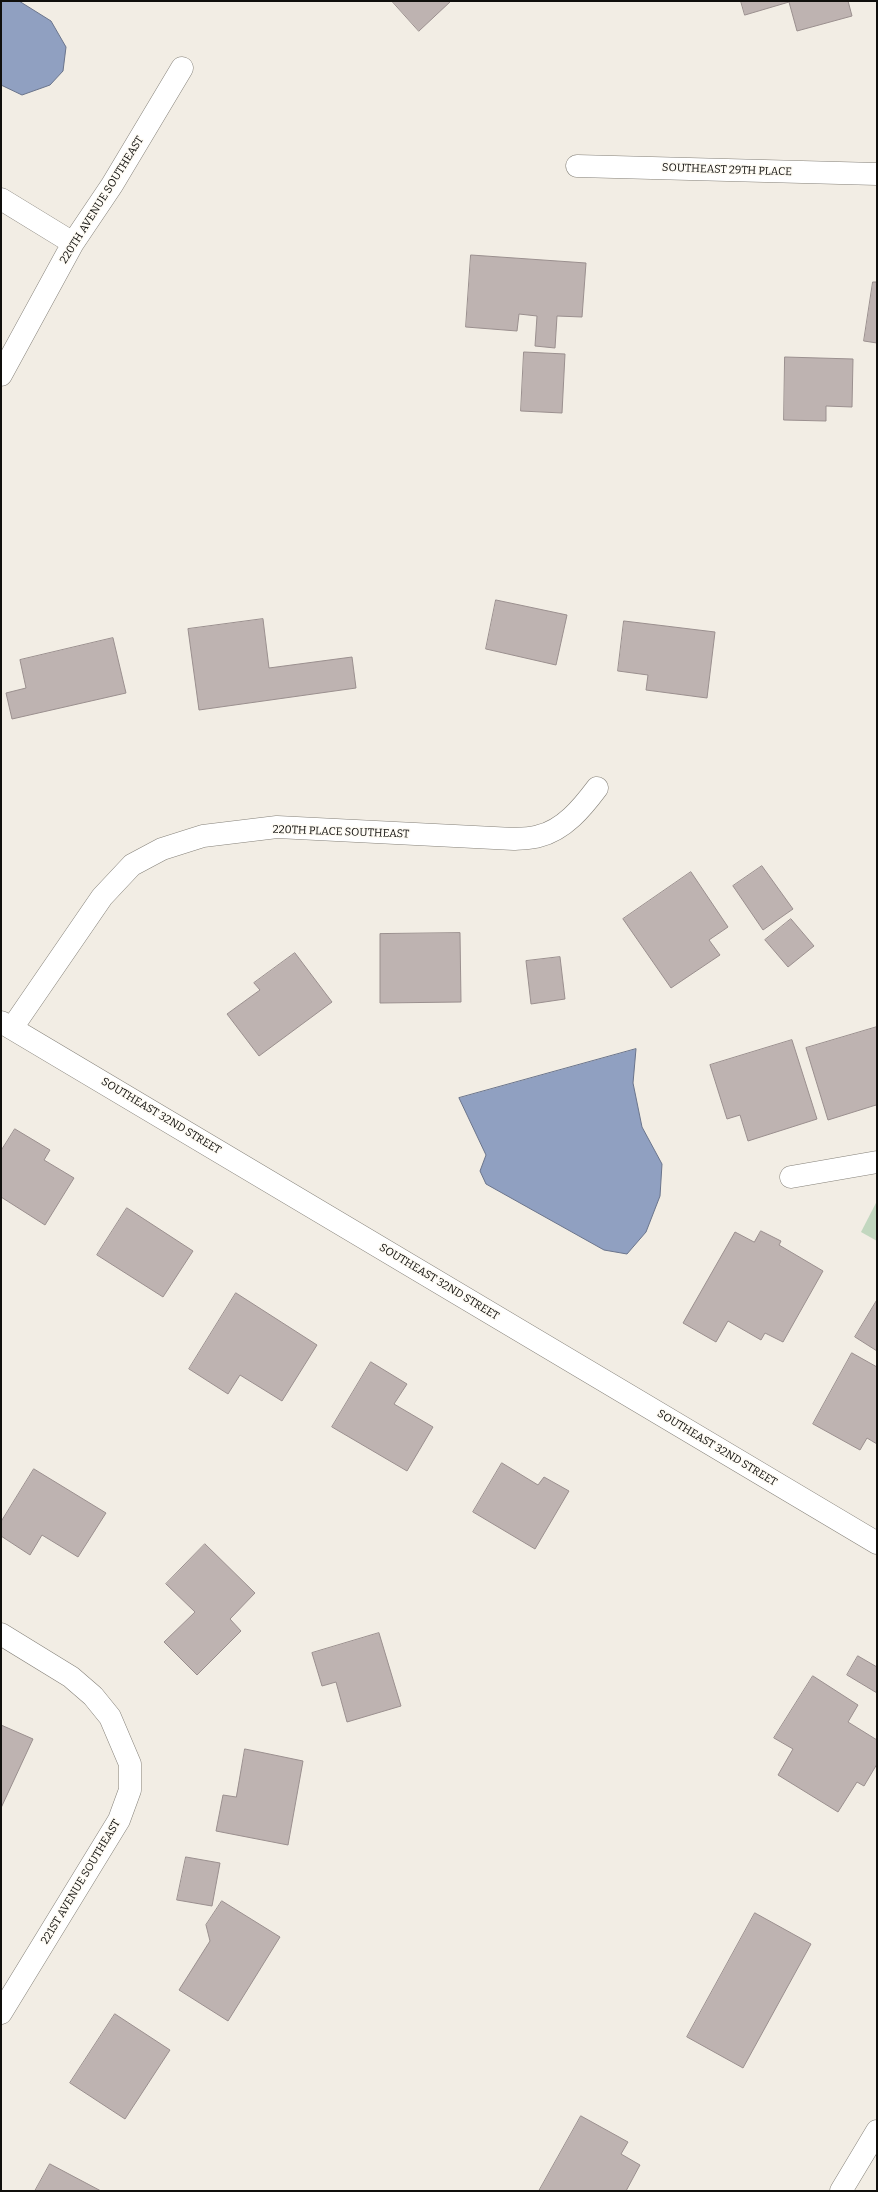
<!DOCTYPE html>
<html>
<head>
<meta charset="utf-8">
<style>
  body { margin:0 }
  #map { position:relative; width:878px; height:2192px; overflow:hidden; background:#f2ede4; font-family:Bitter,serif }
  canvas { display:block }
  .frame { position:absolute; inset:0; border:2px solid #100f0c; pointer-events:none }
</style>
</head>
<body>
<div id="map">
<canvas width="878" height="2192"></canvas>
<div class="frame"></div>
</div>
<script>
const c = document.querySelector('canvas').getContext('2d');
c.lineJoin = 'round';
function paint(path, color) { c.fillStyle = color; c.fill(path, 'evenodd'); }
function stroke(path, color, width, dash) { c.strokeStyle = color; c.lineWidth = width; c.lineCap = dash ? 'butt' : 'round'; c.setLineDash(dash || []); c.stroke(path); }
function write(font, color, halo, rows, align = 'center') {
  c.font = font + ' Bitter,serif'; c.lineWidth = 3; c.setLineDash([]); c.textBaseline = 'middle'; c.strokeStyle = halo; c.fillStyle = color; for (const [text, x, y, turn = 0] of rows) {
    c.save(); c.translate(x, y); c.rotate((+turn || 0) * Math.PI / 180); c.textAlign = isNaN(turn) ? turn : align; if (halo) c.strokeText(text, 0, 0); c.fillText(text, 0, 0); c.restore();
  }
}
const green = new Path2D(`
  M877,1201V1241L861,1232Z`);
const water = new Path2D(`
  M1,1H19L51,21L66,47L63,71L50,85L22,95L1,85Z
  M636,1049L633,1083L642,1127L662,1164L660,1196L646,1232L627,1254L604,1250L486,1184L480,1171L486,1155L459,1098Z`);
const building = new Path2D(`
  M392,1H451L419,31Z
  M741,1H848L852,16L797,31L789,2L745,15Z
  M471,255L586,263L582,317L557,316L555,348L535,346L537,316L519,314L517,331L466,327Z
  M873,282H877V343L864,341Z
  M524,352L565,354L562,413L521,411Z
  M785,357L853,359L852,407L826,406V421L784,420Z
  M496,600L567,615L556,665L486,649Z
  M263,619L269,668L352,657L356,688L199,710L188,629Z
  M624,621L715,632L707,698L646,690L648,675L618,671Z
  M113,638L126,693L12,719L6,693L26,688L20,660Z
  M762,866L793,909L763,930L733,886Z
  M691,872L728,927L709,940L720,955L671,988L623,919Z
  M791,919L814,946L788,967L765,940Z
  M460,933L461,1002L380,1003V934Z
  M295,953L332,1002L259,1056L227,1014L260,990L254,983Z
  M560,957L565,999L531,1004L526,961Z
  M877,1027V1108L876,1105L828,1120L806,1048Z
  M792,1040L817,1119L748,1141L740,1115L727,1119L710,1065Z
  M15,1129L50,1150L44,1160L74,1178L45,1225L1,1197V1151Z
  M127,1208L193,1251L163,1297L97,1255Z
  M761,1231L781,1241L779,1245L823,1271L783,1342L765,1333L761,1340L728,1321L716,1342L683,1323L735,1232L754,1242Z
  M236,1293L317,1345L282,1401L240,1375L228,1394L189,1369Z
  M877,1300V1351L855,1337Z
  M852,1353L877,1367V1444L867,1438L860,1450L813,1424Z
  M371,1362L407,1384L394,1404L433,1427L407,1471L332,1427Z
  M502,1463L538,1485L544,1477L569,1491L535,1549L473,1512Z
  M34,1469L106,1513L78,1557L42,1535L30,1555L1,1536V1522Z
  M205,1544L255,1593L230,1619L241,1631L197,1675L164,1642L195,1612L166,1584Z
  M379,1633L401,1706L347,1722L336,1682L322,1686L312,1653Z
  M858,1656L877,1667V1693L847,1675Z
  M813,1676L858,1705L848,1722L877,1740V1764L864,1786L857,1782L838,1812L778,1775L793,1749L774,1738Z
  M1,1725L33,1739L1,1808Z
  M245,1749L303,1761L288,1845L216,1831L223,1795L236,1797Z
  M186,1857L220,1863L212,1906L177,1900Z
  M222,1901L280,1937L228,2021L179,1990L210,1941L206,1925Z
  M755,1913L811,1944L743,2068L687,2037Z
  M115,2014L170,2050L125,2119L70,2083Z
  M581,2116L628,2142L621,2154L640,2165L626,2191H539Z
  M50,2164L101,2191H35Z`);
const minor = new Path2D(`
  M577,166L877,174
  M1,199L73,243
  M1,375L73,243L112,185L182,68
  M1,1022L877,1543
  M12,1028L102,897L132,865L162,849L203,836L277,827L514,839C522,838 531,839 539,836C564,830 582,808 597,788
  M791,1177L877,1162
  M1,1634L71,1677L93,1696L110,1717L130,1764V1790L119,1820L1,2013
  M841,2191L877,2131`);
const streetNames = [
  ["SOUTHEAST 29TH PLACE",727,170,2],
  ["220TH AVENUE SOUTHEAST",102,200,-58],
  ["220TH PLACE SOUTHEAST",341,832,2],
  ["SOUTHEAST 32ND STREET",161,1116,31],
  ["SOUTHEAST 32ND STREET",439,1282,31],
  ["SOUTHEAST 32ND STREET",717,1448,31],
  ["221ST AVENUE SOUTHEAST",81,1882,-59]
];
paint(green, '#c2d7bf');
paint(water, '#90a0c1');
stroke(water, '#6a748b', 1);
paint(building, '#beb3b1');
stroke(building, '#9a8f8e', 1);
stroke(minor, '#858179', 23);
stroke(minor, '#fff', 22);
write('11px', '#100f0c', '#fefbf4', streetNames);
</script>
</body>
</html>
